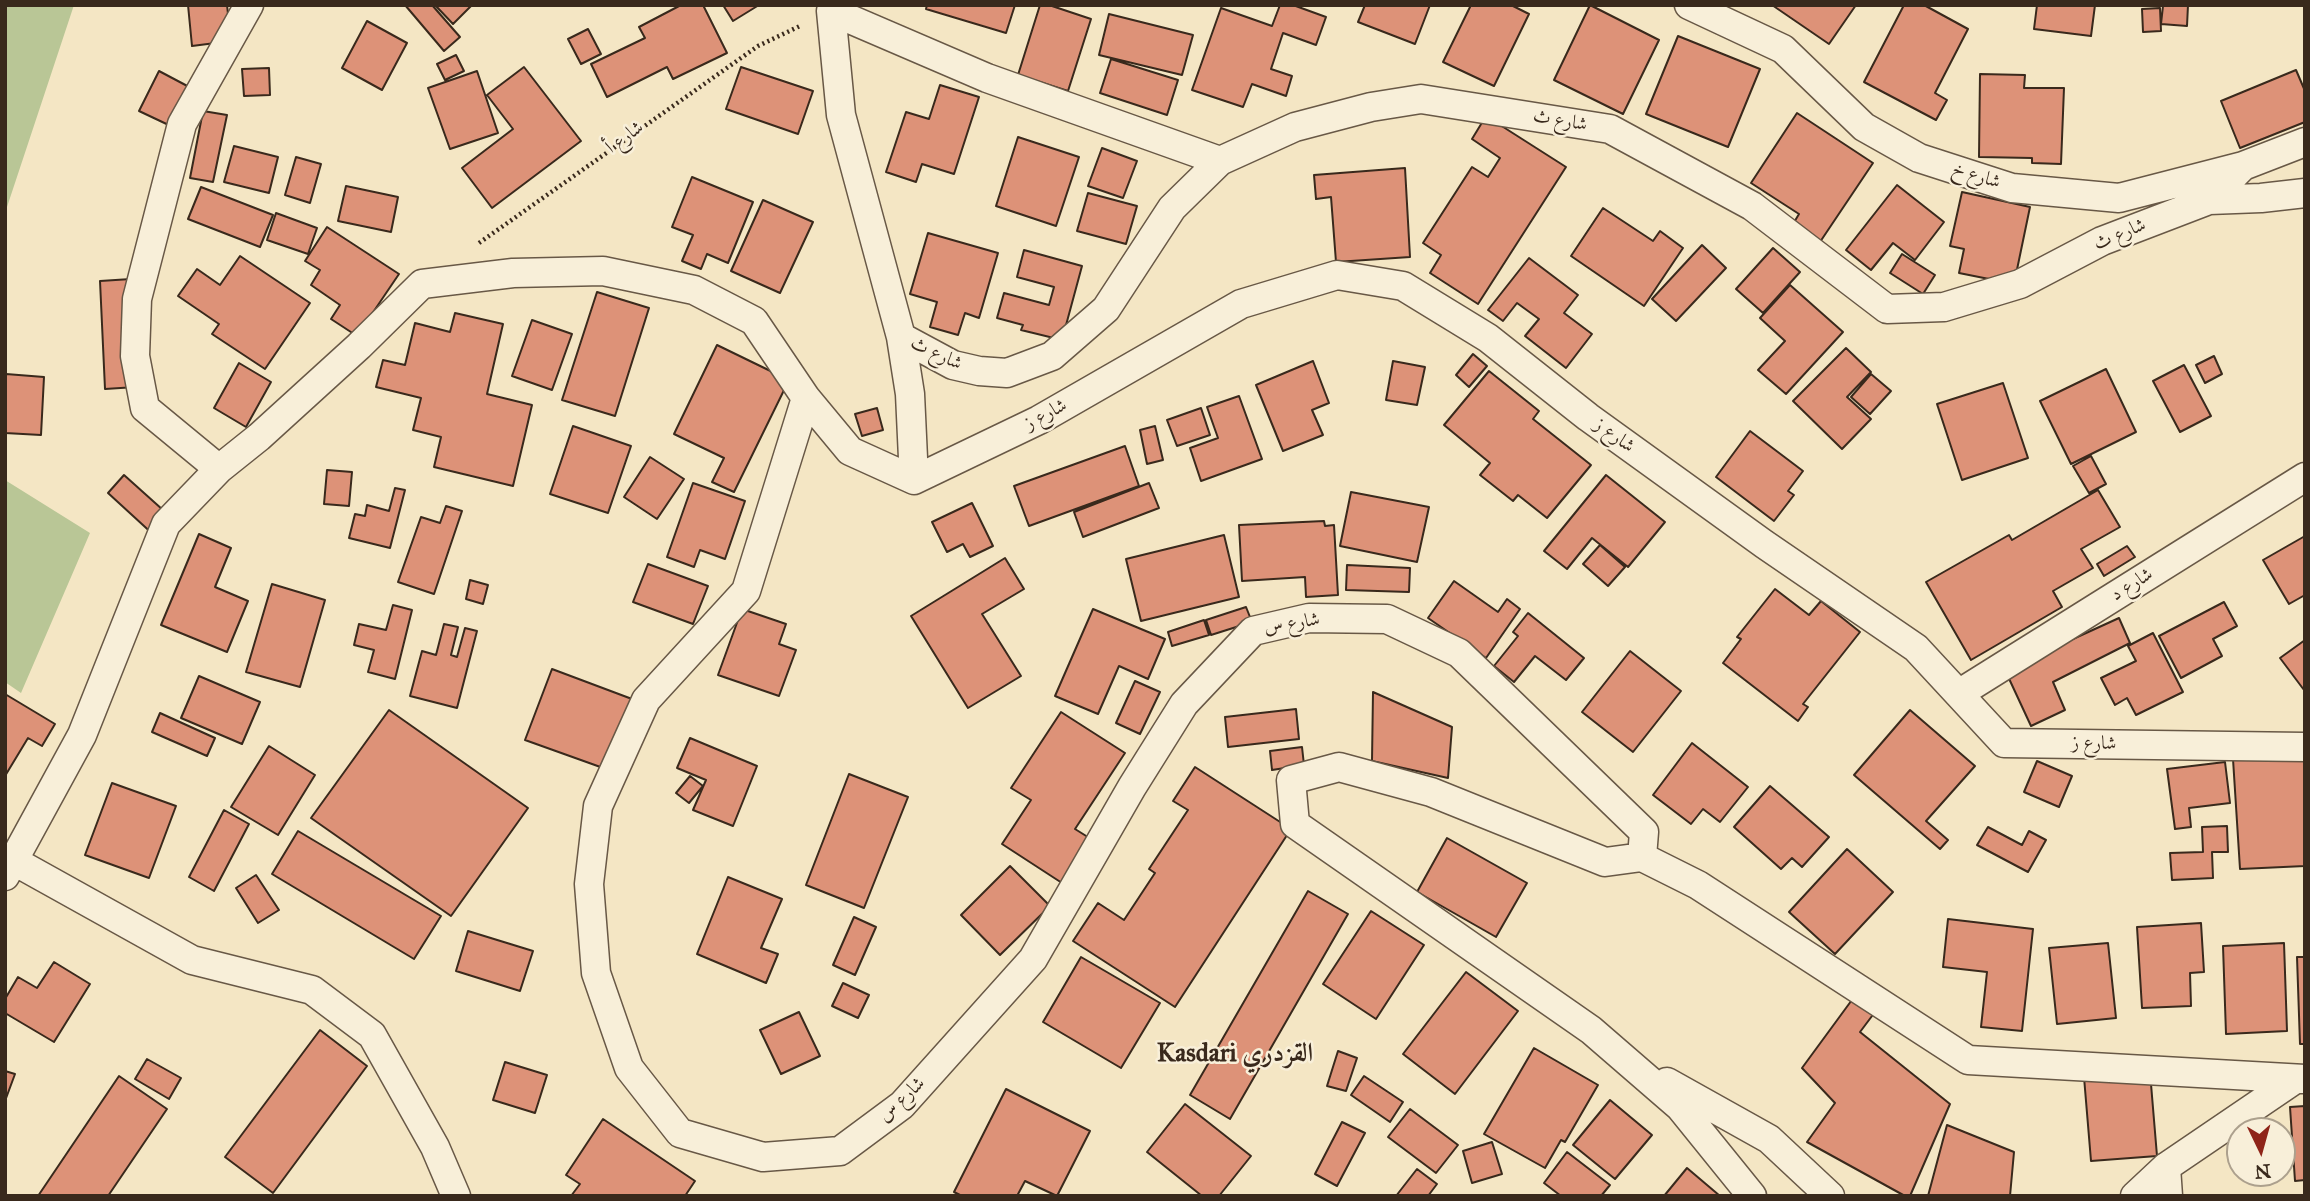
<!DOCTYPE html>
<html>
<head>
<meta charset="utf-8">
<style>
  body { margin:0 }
  #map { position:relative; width:2310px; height:1201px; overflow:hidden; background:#f4e6c4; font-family:"IM FELL Great Primer",serif }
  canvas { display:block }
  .frame { position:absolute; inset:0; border:7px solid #39291c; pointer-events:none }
  .north { position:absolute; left:2226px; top:1117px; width:70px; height:70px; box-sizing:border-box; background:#f8efd9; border:2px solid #aca08d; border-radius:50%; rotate:175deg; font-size:19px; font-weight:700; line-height:28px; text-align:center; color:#39291c }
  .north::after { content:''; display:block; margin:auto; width:24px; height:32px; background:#8f2418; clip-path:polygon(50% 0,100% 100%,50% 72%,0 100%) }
</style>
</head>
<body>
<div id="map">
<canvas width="2310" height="1201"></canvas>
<div class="frame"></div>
<div class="north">N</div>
</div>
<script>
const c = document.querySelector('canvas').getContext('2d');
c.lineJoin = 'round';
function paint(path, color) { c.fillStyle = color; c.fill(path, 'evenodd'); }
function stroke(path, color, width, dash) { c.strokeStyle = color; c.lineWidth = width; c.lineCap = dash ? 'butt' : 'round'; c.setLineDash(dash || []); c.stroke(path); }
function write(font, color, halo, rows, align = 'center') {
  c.font = font + ' "IM FELL Great Primer",Amiri,serif'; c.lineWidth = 5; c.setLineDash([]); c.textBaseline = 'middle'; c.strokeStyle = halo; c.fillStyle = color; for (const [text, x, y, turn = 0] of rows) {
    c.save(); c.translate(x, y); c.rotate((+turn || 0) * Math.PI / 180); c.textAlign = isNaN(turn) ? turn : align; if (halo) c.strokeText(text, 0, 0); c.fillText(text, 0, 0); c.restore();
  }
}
const green = new Path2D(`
  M5,5H74L5,213Z
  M5,480L90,533L21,693L5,682Z`);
const building = new Path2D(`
  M188,5H227L231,41L192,46Z
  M405,5H432L460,37L444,51Z
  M435,5H472L453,24Z
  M681,5H703L727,53L673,79L667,67L607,97L591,64L645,38L639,27Z
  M723,5H759L733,21Z
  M927,5H1015L1006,33L926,9Z
  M1040,5H1049L1091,19L1068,91L1018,75Z
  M1280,5H1293L1326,17L1316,45L1283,33L1271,69L1292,76L1286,96L1252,84L1243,107L1192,90L1221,8L1272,26Z
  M1365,5H1430L1415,44L1358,22Z
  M1471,5H1511L1529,14L1494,86L1443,62Z
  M1590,5L1659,40L1623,114L1554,80Z
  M1772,5H1856L1829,44Z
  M1904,5H1924L1968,29L1935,93L1947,100L1936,120L1864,82Z
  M2037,5H2095L2091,36L2034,29Z
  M2151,5H2188L2187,26L2161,24L2163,6Z
  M2160,8L2161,31L2143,32L2142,9Z
  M1109,14L1193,35L1182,75L1099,55Z
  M367,21L407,43L382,90L342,68Z
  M588,29L601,54L581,64L568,39Z
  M1678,36L1760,69L1728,147L1646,114Z
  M456,55L464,71L445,80L437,64Z
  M1111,59L1178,80L1167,115L1100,93Z
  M524,67L581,141L492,208L462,168L513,129L487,95Z
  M741,67L813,91L798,134L726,109Z
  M269,68L270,95L244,96L242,69Z
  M2296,70L2305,91V122L2240,148L2221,101Z
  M159,71L193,89L175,128L139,111Z
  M477,71L498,133L450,149L428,88Z
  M1980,74L2025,75L2024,88H2064L2061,164L2032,163V158L1979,157Z
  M940,85L979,97L954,174L922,164L916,182L886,172L906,112L929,119Z
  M203,111L227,115L213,182L190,178Z
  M1797,113L1873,163L1820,242L1793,224L1799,214L1751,183Z
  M1486,116L1566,167L1478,304L1430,273L1441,255L1423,243L1472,167L1488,177L1500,158L1472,139Z
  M1018,137L1079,157L1056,226L996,206Z
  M234,146L278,157L269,193L224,182Z
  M1102,148L1137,161L1123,198L1088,186Z
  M296,157L321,164L310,203L285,195Z
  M1405,168L1410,257L1336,262L1331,197L1316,199L1314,175Z
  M692,177L753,202L728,263L707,254L701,269L682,261L693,235L672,227Z
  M1897,185L1944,222L1915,260L1893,243L1871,270L1846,250Z
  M346,186L398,197L391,232L338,221Z
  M201,187L273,215L260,247L188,219Z
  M1962,192L2030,207L2014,284L1959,273L1964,249L1950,246Z
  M1088,193L1137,206L1126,244L1077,231Z
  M763,200L813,222L780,293L731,271Z
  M1603,208L1653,241L1660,231L1683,248L1644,306L1571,256Z
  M276,213L317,228L308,254L267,240Z
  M327,227L399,274L357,336L331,319L340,305L311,285L320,270L305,261Z
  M928,233L998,253L979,318L965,313L958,335L930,327L937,302L910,294Z
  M1702,245L1726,268L1676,321L1652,299Z
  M1773,248L1800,272L1763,313L1736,289Z
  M1024,250L1082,266L1062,340L1021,330L1023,325L997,318L1004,293L1049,305L1054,287L1017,277Z
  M1902,254L1935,275L1923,294L1890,273Z
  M240,256L310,303L265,369L212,334L219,324L178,296L197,269L220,285Z
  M1529,258L1578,295L1564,313L1592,334L1566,368L1525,336L1539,319L1517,303L1503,321L1488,310Z
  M131,279L136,387L105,389L100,281Z
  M1790,285L1843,332L1786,394L1758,370L1785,341L1760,318Z
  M597,292L649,308L615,416L562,400Z
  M455,313L503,324L487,394L532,405L513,486L434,467L441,437L413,430L421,398L376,387L383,360L405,365L415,323L450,332Z
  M532,320L572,334L552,390L512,376Z
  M717,345L789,380L734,492L712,482L724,458L674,434Z
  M1846,348L1871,372L1847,397L1871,419L1842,449L1793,401Z
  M1473,354L1487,366L1469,387L1456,375Z
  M2214,356L2222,374L2205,383L2196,365Z
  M1313,361L1329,403L1312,410L1323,435L1283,451L1256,385Z
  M1393,361L1425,367L1417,405L1386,400Z
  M239,363L271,382L246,427L214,408Z
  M2184,365L2211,416L2180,432L2153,381Z
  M2106,369L2136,432L2071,464L2040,401Z
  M1489,371L1539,411L1533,419L1591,465L1547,518L1518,495L1513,501L1480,475L1490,463L1444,425Z
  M6,374L44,377L41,435L5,433Z
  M1871,374L1891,391L1870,414L1851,397Z
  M2003,383L2028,458L1962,480L1937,404Z
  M1239,396L1262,459L1201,481L1190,448L1218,438L1207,407Z
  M877,408L883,430L862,436L855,414Z
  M1201,408L1210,435L1177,446L1167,420Z
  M573,426L631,446L608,513L550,494Z
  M1155,426L1163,460L1147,464L1140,430Z
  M1750,431L1803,471L1788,491L1794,495L1774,521L1716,477Z
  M1125,446L1139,486L1029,526L1014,486Z
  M2091,456L2106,484L2089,493L2073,466Z
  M650,457L684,479L657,519L624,497Z
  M327,470L352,472L349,506L324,504Z
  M124,475L173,519L156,537L108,493Z
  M1606,475L1665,522L1628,567L1592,538L1567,569L1544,551Z
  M693,483L745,501L725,559L700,550L694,567L667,557Z
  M1149,483L1159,508L1083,537L1074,512Z
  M395,488L405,490L390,548L349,538L355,514L365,516L367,505L389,511Z
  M2098,490L2120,527L2081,549L2093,568L2053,591L2062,607L1971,660L1926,582L2009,535L2012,540Z
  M1351,492L1429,507L1417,562L1340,546Z
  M972,503L993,546L970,557L963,544L947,552L932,522Z
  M446,506L462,511L434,594L398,582L421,517L440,523Z
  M1324,521L1325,526L1334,525L1338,595L1306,597L1305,577L1242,581L1239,525Z
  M199,534L231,548L215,587L248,601L227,652L161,625Z
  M1224,535L1239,597L1141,621L1126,559Z
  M2305,536V595L2289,604L2263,560Z
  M1600,545L1625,567L1608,586L1583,564Z
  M2127,546L2135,557L2104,576L2097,564Z
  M1005,558L1024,589L982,614L1021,676L968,708L911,616Z
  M648,564L708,586L693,624L633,602Z
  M1347,565L1410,568L1409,592L1346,590Z
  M470,580L488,585L483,604L466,599Z
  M1454,581L1498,612L1507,599L1520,609L1486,658L1428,618Z
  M272,584L325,600L300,687L246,672Z
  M1775,589L1809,615L1821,601L1860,632L1803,704L1808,707L1798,721L1723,663L1741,639L1737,637Z
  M2224,602L2237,626L2213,639L2222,656L2181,678L2159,636Z
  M393,605L412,610L395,679L368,672L374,650L354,645L359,624L386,630Z
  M1246,607L1252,622L1211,635L1206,620Z
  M742,609L786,624L779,644L796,650L779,696L718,675Z
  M1093,609L1165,639L1148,679L1119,666L1098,714L1055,696Z
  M1528,613L1584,658L1566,680L1535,656L1514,682L1494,666L1518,636L1513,632Z
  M2119,618L2130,643L2053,682L2065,710L2031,726L2005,670Z
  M1204,620L1209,635L1172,646L1168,632Z
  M444,624L458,627L451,655L457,657L465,628L477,631L457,708L410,696L422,651L436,655Z
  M2153,633L2183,692L2136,715L2127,698L2115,705L2101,678L2136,661L2128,646Z
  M2305,640V690H2304L2280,658Z
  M1630,651L1681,691L1633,752L1582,712Z
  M552,669L632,699L606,769L525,740Z
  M199,676L260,702L242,744L181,718Z
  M1135,681L1160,692L1140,734L1116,723Z
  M1373,692L1452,727L1448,778L1372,761Z
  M5,694L55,724L42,746L28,738L5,776Z
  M1296,709L1299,739L1228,747L1225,717Z
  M389,710L528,808L451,916L311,818Z
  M1910,710L1975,766L1926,821L1948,840L1940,849L1854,775Z
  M1061,712L1125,753L1075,829L1091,839L1062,883L1002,844L1031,800L1011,788Z
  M160,713L215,738L207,756L152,732Z
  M690,738L757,766L733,826L693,810L706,780L677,768Z
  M1692,743L1748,787L1720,822L1703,809L1691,824L1653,795Z
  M269,746L315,775L278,835L231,807Z
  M1302,747L1304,765L1272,770L1270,751Z
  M2305,755V866L2240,869L2233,759Z
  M2037,761L2072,776L2059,807L2024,792Z
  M2225,762L2230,803L2189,808L2191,827L2175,829L2167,769Z
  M1195,767L1291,829L1175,1007L1073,941L1098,903L1124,920L1155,873L1149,869L1188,810L1173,801Z
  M849,774L908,797L864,908L806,885Z
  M690,776L703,786L689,803L676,793Z
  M112,783L176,806L149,878L85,855Z
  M1770,786L1829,837L1802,867L1792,858L1781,869L1734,827Z
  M224,810L249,824L214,891L189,877Z
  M2227,826L2228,852H2212L2213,878L2172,880L2170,853L2203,852L2202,827Z
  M1988,827L2022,845L2029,831L2046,840L2028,872L1977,845Z
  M298,831L441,916L414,959L272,874Z
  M1447,838L1527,883L1496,937L1417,892Z
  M1847,849L1893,892L1835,954L1789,912Z
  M1010,866L1050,906L1000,955L961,915Z
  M256,875L279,910L258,923L236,888Z
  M728,877L782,899L761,948L778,954L766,983L697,954Z
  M1308,891L1348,914L1230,1119L1190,1095Z
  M1371,911L1424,945L1376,1019L1323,984Z
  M854,917L876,927L855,975L833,965Z
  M1948,919L2033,929L2022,1031L1981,1027L1987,972L1943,967Z
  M2201,923L2204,972L2190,973L2191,1006L2142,1008L2137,927Z
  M468,931L533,951L520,991L456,971Z
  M2108,943L2116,1018L2057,1024L2049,948Z
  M2284,943L2287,1031L2226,1034L2223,946Z
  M1081,957L1160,1003L1121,1068L1043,1022Z
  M2297,957H2305V1044H2300Z
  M54,962L90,984L54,1042L5,1013V999L18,977L37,988Z
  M1466,972L1518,1011L1455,1094L1403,1054Z
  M843,983L869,995L858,1018L832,1006Z
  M1857,993L1878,1008L1860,1032L1950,1104L1910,1196H1905L1807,1142L1835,1103L1802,1068Z
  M799,1012L820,1056L781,1074L760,1030Z
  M320,1030L367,1066L273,1193L225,1157Z
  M1534,1048L1598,1085L1565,1142L1561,1140L1545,1168L1484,1134Z
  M1338,1051L1357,1058L1346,1091L1327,1086Z
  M147,1059L181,1078L169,1099L135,1079Z
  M505,1062L547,1075L535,1113L493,1100Z
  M5,1071L15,1074L5,1101Z
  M2150,1072L2157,1156L2091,1161L2084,1077Z
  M119,1076L167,1109L108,1196H38Z
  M1364,1076L1403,1102L1390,1122L1351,1095Z
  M1006,1089L1090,1131L1057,1196L1025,1181L1017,1196H962L954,1192Z
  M1610,1100L1652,1135L1615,1179L1573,1145Z
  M1185,1104L1251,1156L1219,1196H1202L1147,1152Z
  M2305,1106V1180L2295,1181L2290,1107Z
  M1410,1109L1458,1145L1436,1173L1388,1137Z
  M603,1119L695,1181L685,1196H571L580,1184L566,1175Z
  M1342,1122L1365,1133L1337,1186L1315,1174Z
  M1947,1125L2014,1152L2010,1196H1928Z
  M1492,1142L1502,1174L1472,1183L1463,1151Z
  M1567,1152L1610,1185L1601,1196H1561L1544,1183Z
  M1687,1168L1720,1196H1664Z
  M1417,1169L1437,1184L1428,1196H1396Z`);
const path = new Path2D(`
  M479,243L758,46L802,25`);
const minor = new Path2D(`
  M1689,5L1783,49L1864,127L1919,158L2012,188L2119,198L2243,166L2305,142
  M831,11L987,78L1220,161
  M2209,200L2261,198L2305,193
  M901,337L953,365L979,371L1007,373L1052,356L1106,309L1172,208L1220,161L1295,127L1371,107L1421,99L1610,129L1752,206L1887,309L1944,307L2020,284L2102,241L2209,200L2243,166
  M806,398L746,591L646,700L598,806L589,884L596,973L629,1068L680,1133L763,1157L840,1151L902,1105L1033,959L1132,787L1184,704L1253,631L1309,618L1387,619L1459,653L1644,832L1642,857L1605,862L1431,792L1339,767L1291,780L1295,824L1591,1030L1680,1107L1752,1196
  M219,469L145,408L135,356L137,299L182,124L249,5
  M914,480L1039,420L1241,304L1337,275L1403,286L1488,338L1588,417L1764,544L1916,648L2004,743L2305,747
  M1960,693L2305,477
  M1642,857L1698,885L1968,1060L2305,1079
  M14,861L192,960L312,990L372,1035L435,1147L456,1196
  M5,876L82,735L166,524L219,469L259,437L359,346L422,284L513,273L603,271L694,290L754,321L806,398L850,451L914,480L910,394L901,337L841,115L831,11
  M1667,1082L1769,1139L1830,1196
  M2166,1167L2294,1080
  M2135,1196L2166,1167L2168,1196`);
const streetNames = [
  ["شارع ث",1560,121,10],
  ["شارع أ",625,138,-36],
  ["شارع خ",1976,176,18],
  ["شارع ث",2120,235,-23],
  ["شارع ث",936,354,25],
  ["شارع ﺯ",1046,415,-28],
  ["شارع ﺯ",1614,436,36],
  ["شارع ﺩ",2132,585,-32],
  ["شارع ﺱ",1292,624,-9],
  ["شارع ﺯ",2094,744,1],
  ["شارع ﺱ",902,1100,-43]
];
const districtNames = [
  ["Kasdari القزدري",1235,1055]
];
paint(green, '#b9c696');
paint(building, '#dd9278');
stroke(building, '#39291c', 2);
stroke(minor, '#685846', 31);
stroke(path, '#39291c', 4.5, [2, 3.5]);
stroke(minor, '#f8efd9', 28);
write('19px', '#39291c', '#f8efd9', streetNames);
write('bold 26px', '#39291c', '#f8efd9', districtNames);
</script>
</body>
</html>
